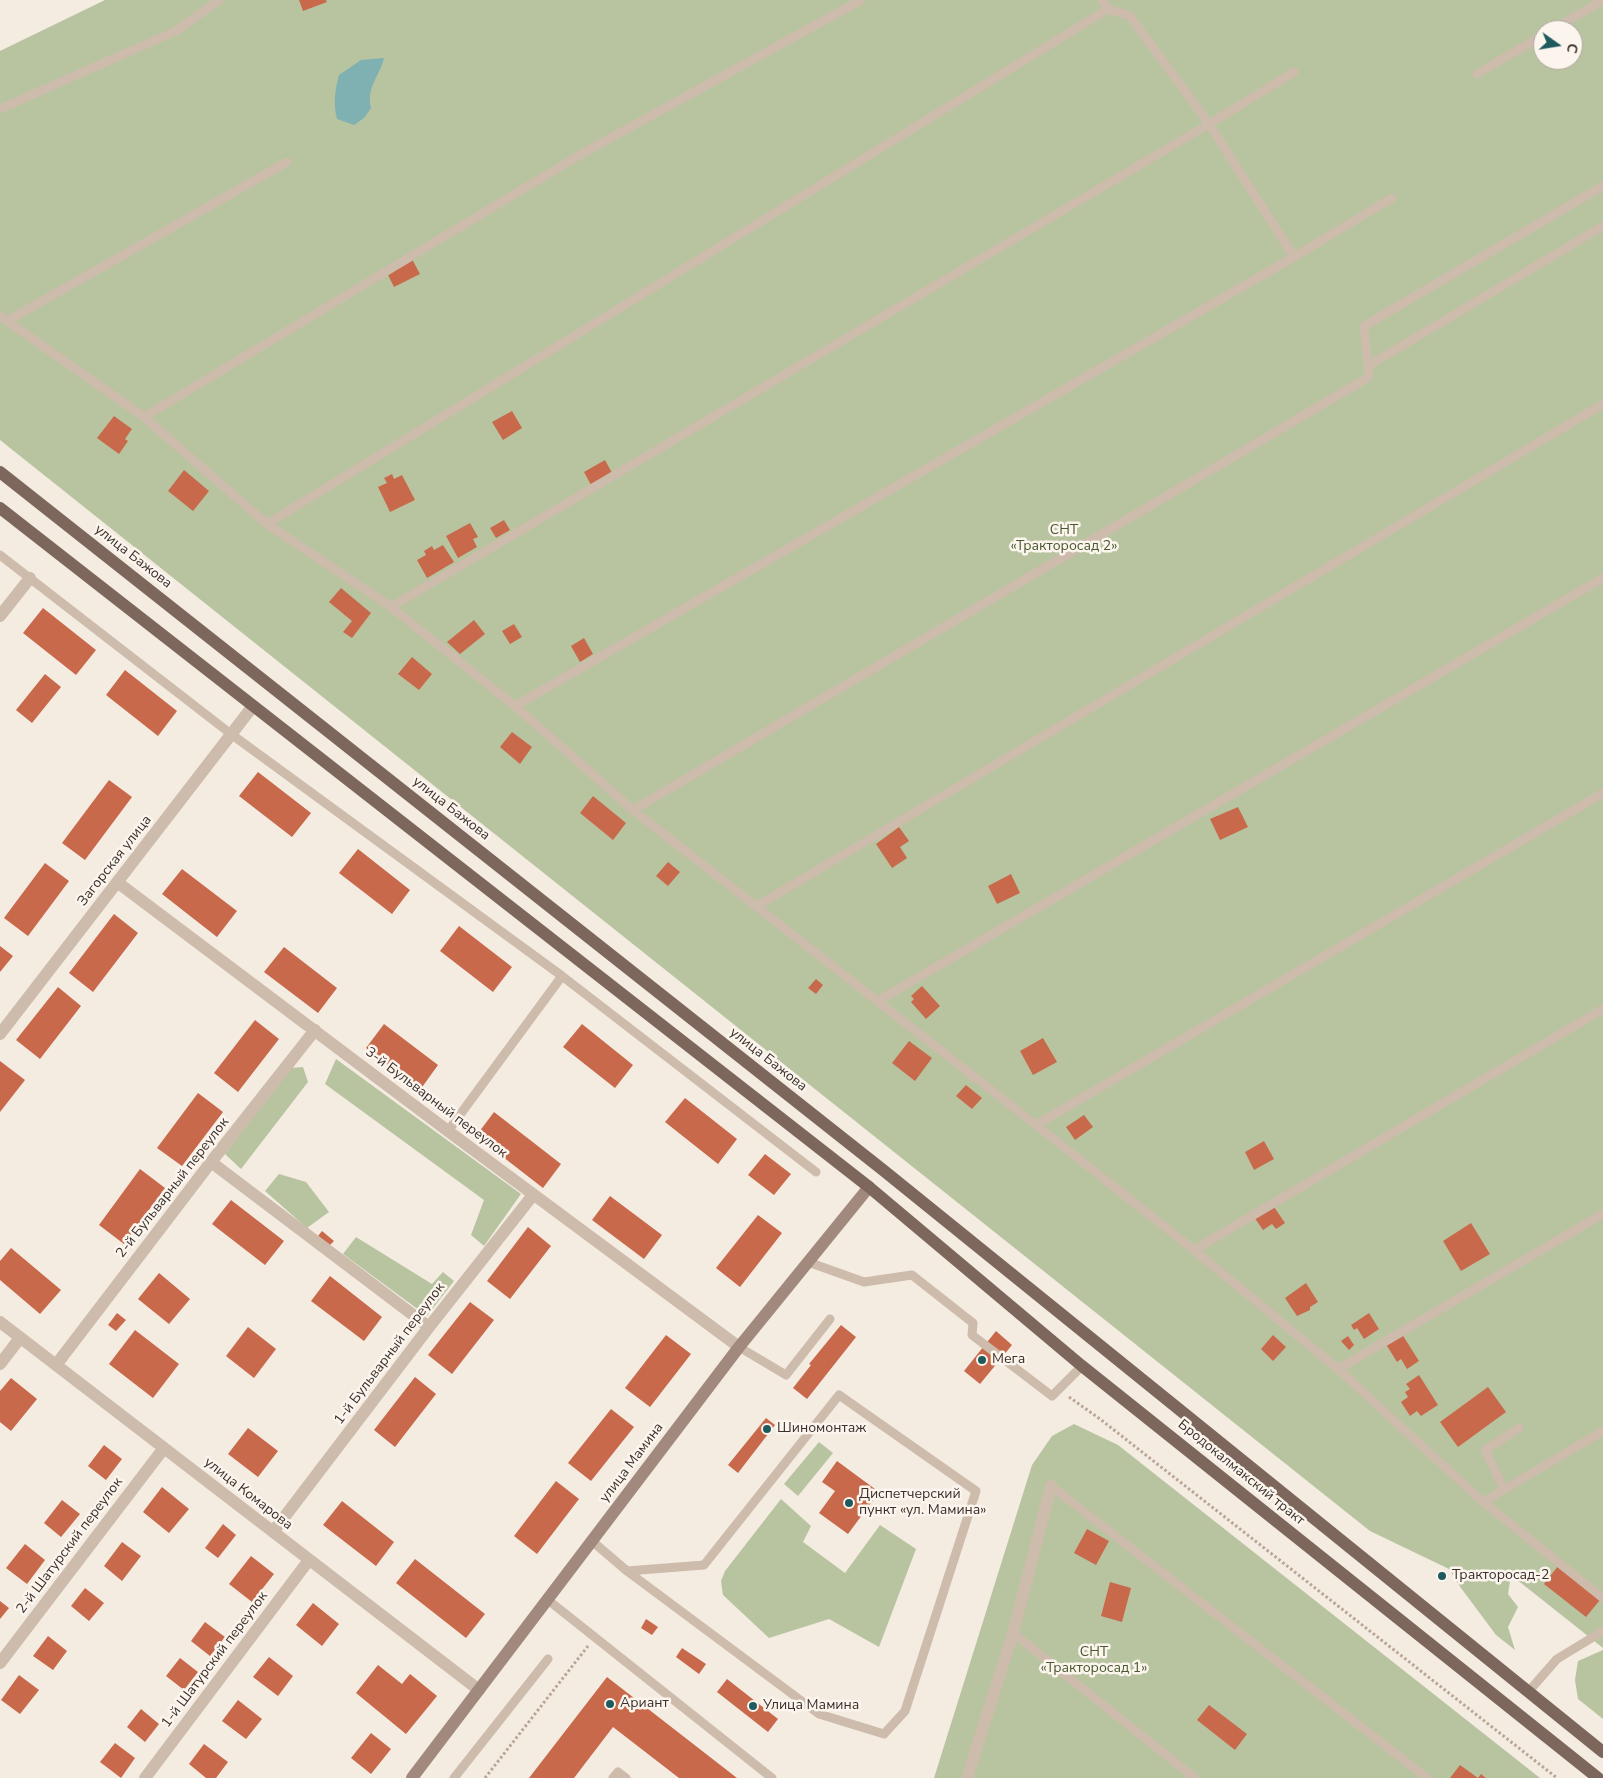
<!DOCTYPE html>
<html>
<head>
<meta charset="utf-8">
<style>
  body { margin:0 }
  #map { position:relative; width:1603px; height:1778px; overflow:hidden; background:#f4ebe1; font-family:"Nunito Sans",sans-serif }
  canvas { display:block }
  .north { position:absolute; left:1533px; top:20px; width:50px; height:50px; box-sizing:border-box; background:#fbf5ee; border:1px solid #aea6a0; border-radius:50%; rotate:103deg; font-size:14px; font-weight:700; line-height:20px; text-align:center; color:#3b302b }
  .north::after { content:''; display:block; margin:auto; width:18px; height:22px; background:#1f5a5e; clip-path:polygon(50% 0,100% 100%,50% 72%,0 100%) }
</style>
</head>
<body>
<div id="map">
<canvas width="1603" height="1778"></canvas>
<div class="north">С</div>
</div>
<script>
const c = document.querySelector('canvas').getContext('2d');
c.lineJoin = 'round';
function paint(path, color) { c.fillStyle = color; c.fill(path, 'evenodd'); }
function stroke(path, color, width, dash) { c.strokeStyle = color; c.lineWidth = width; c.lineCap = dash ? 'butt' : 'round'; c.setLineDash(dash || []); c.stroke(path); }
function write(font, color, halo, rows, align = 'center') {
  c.font = font + ' "Nunito Sans",sans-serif'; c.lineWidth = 5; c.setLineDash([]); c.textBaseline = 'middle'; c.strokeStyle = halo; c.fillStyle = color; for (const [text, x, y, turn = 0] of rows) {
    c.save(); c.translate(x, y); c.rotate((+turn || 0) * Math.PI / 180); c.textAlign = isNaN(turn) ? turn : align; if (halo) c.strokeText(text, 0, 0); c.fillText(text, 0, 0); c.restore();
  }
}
const green = new Path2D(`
  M105,0H1603V1648L1511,1575L1508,1594L1518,1607L1508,1627L1515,1650L1496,1635L1461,1588L1449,1569L1370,1531L0,440V51ZM1543,30H1573V60H1543Z
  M336,1059L521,1194L484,1246L471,1235L484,1200L325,1084Z
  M303,1067L308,1082L241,1169L225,1154L290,1068Z
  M279,1174L306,1182L329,1212L307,1228L265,1191Z
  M356,1237L432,1284L443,1272L454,1281L427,1316L343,1254Z
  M1074,1424L1118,1445L1540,1778H934L1032,1465L1052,1436Z
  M819,1442L833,1453L798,1496L784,1484Z
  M781,1499L811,1526L803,1542L845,1573L880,1525L916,1549L879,1647L829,1619L769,1638L723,1595L721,1581L725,1571Z
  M1603,1650V1719L1578,1699L1575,1680L1578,1661Z`);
const water = new Path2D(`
  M384,58C379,78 366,87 371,108L364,118L354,125L337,119C333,103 335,90 339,75L361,60Z`);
const building = new Path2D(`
  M299,0H326L327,2L303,11Z
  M412,259L420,274L394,287L387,273Z
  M512,411L522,428L503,440L492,422Z
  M114,416L132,429L125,439L128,441L119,454L97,438Z
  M605,460L612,473L591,485L584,472Z
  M184,470L209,491L193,511L168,491Z
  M392,474L394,479L402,475L415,500L390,512L378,487L387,483L384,478Z
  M504,520L510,530L496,538L490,528Z
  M470,523L478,537L473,539L477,547L458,558L446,536Z
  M443,545L454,562L427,578L417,560L426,555L424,551L432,546L434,550Z
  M341,588L371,613L352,638L343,632L352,621L329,602Z
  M43,608L96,650L76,675L23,633Z
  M474,620L485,634L460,654L447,642Z
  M514,624L522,637L510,644L502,631Z
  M584,638L593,654L580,662L571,646Z
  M412,657L432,674L419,690L398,674Z
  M125,670L177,711L158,736L106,695Z
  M45,674L61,687L32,723L16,710Z
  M512,732L532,747L520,764L500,747Z
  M258,772L311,813L292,837L239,796Z
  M109,780L132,797L85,860L62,843Z
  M593,796L626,823L613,840L580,813Z
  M1238,807L1248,827L1220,840L1210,819Z
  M899,827L909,841L900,847L907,858L892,868L876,844Z
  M358,849L410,890L392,914L339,873Z
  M668,862L680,872L668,886L656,876Z
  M45,863L69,881L28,936L4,918Z
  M182,869L237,911L217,937L162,894Z
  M1011,874L1020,893L997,904L988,886Z
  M114,914L138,933L93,992L69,973Z
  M459,926L512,967L493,992L440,951Z
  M0,946L13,956L0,972Z
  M284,947L337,988L318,1013L264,972Z
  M816,979L823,985L816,994L808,988Z
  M922,986L940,1006L926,1019L911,1002L914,999L911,996Z
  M58,987L81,1006L40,1059L16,1040Z
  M255,1020L279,1039L238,1092L214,1073Z
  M384,1024L438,1065L420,1090L366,1048Z
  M582,1024L633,1065L615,1088L563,1047Z
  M1043,1038L1057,1062L1033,1075L1020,1051Z
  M909,1041L932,1058L915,1081L892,1063Z
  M0,1061L25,1080L0,1112Z
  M966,1085L982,1098L972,1109L956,1096Z
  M198,1093L223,1112L182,1166L157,1148Z
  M685,1098L737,1139L718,1164L665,1122Z
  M494,1112L561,1164L543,1188L476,1136Z
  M1084,1115L1093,1127L1075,1140L1066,1127Z
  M1264,1141L1274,1159L1254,1170L1245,1152Z
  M765,1154L791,1174L774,1195L748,1175Z
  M140,1169L165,1188L124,1244L99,1225Z
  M610,1196L662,1235L644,1259L592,1220Z
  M231,1200L284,1241L265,1265L212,1224Z
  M1272,1204L1285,1223L1276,1229L1272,1224L1263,1230L1254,1217Z
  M758,1215L782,1233L740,1287L716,1268Z
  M1471,1223L1490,1254L1461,1271L1443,1241Z
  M528,1227L551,1246L510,1299L487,1281Z
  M322,1231L334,1241L330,1245L318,1236Z
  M11,1248L61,1290L40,1314L0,1280V1261Z
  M159,1273L190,1299L169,1324L138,1299Z
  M330,1276L382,1317L364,1341L311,1301Z
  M1306,1283L1318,1302L1310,1307V1310L1297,1316L1285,1298Z
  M470,1302L494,1320L452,1374L428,1355Z
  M117,1313L126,1320L116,1331L108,1325Z
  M1369,1313L1379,1329L1364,1339L1357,1328L1354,1330L1351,1325Z
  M841,1325L856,1337L807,1399L793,1388L811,1365L809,1364Z
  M248,1327L276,1349L254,1378L226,1356Z
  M135,1330L179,1364L153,1398L109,1364Z
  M996,1331L1012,1345L980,1384L964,1371Z
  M1400,1331L1419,1361L1407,1369L1401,1359L1397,1362L1384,1341Z
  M666,1335L691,1354L650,1407L625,1388Z
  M1273,1335L1286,1347L1273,1361L1261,1349Z
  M1348,1336L1354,1345L1349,1350L1341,1341Z
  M1419,1375L1438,1405L1421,1416L1417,1411L1410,1416L1401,1402L1408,1397L1405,1392L1410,1389L1406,1384Z
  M415,1377L436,1394L395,1447L374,1430Z
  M11,1378L37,1399L11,1431L0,1422V1391Z
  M1488,1387L1506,1412L1458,1447L1440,1422Z
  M611,1409L634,1427L591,1481L568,1463Z
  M766,1418L775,1425L738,1473L728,1465Z
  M248,1428L278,1451L258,1477L228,1454Z
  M104,1445L122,1459L106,1480L88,1466Z
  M837,1461L879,1492L848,1534L819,1513L835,1491L822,1482Z
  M556,1481L579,1499L537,1554L514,1536Z
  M162,1487L189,1509L169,1533L143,1512Z
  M62,1500L80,1514L61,1537L44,1523Z
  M342,1501L394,1542L376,1566L323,1525Z
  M223,1524L236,1535L218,1558L205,1548Z
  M1087,1529L1109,1541L1096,1565L1074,1553Z
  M122,1542L141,1556L122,1581L104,1566Z
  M25,1544L45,1560L27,1584L6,1568Z
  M251,1556L274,1574L252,1602L229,1584Z
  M415,1559L485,1614L466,1638L396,1583Z
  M1558,1566L1600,1600L1586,1617L1544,1584Z
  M1110,1582L1131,1588L1122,1622L1101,1616Z
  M85,1588L104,1603L89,1621L71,1606Z
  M0,1601L9,1608L0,1619Z
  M313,1603L339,1624L322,1646L296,1625Z
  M646,1619L658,1627L652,1635L641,1628Z
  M205,1622L225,1637L210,1656L191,1641Z
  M48,1636L67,1651L53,1670L33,1656Z
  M682,1648L706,1664L699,1674L676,1657Z
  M269,1657L293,1676L278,1696L253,1677Z
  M180,1658L198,1672L184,1690L166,1676Z
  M378,1665L402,1684L410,1674L437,1696L406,1734L356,1693Z
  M19,1675L39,1690L20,1714L1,1700Z
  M607,1677L737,1778H679L613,1727L574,1778H529Z
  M727,1679L778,1719L768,1732L717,1692Z
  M238,1700L262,1719L246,1739L222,1721Z
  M1209,1705L1247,1734L1235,1750L1197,1720Z
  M141,1709L159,1724L145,1742L127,1727Z
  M371,1733L391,1749L371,1774L351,1758Z
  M115,1743L135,1758L121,1778L100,1762Z
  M204,1744L228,1762L216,1778H206L189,1764Z
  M1460,1765L1478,1778L1481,1774L1486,1778H1450Z`);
const path = new Path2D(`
  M1069,1397L1100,1419L1557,1778
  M485,1778L588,1646`);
const lane = new Path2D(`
  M1552,30L1603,0
  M1477,74L1543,35
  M0,109L176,31L219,0
  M1294,257L1392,198
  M0,316L144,417L267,524L391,607L515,706L633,810L1036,1125L1194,1250L1338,1369L1483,1502L1603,1598
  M7,321L287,162
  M1368,366L1603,226
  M144,417L578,156L861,0
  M267,524L1108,9
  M0,555L231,734L562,976L816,1172
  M391,607L1209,124L1294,72
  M515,706L1294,257L1209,124L1130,16L1108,9L1102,0
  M633,810L1369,377L1364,326L1603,186
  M757,906L1603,404
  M878,1001L1603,578
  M1036,1125L1603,793
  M448,1131L562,976
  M1194,1250L1603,1009
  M808,1262L864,1282L912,1275L973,1323L972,1335L1052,1396L1082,1366
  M739,1347L786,1375L830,1319
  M1338,1369L1603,1214
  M1051,1486L1427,1778
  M1504,1489L1485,1450L1519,1428
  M1483,1502L1603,1431
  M592,1541L627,1571L819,1714L884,1734L905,1711L976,1491L839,1395L704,1565L627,1571
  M548,1600L772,1778
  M1013,1633L1195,1778
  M1529,1691L1557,1659L1603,1631
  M454,1778L548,1659
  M613,1778L618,1772L626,1778`);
const street = new Path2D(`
  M0,616L30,578
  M117,882L448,1131L739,1347
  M0,1034L253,706
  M211,1162L429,1327
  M0,1322L479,1690
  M0,1364L20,1338
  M56,1365L211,1162L315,1030
  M273,1532L429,1327L533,1195
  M0,1663L164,1448
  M145,1778L309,1560
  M967,1778L1013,1633L1051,1486`);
const secondary = new Path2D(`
  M412,1778L739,1347L869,1187`);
const primary = new Path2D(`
  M0,472L883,1170L1603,1752
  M0,508L869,1187L1082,1366L1598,1778`);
const markers = [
  [982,1360,5,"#1f5a5e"],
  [767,1429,5,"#1f5a5e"],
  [849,1503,5,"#1f5a5e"],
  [1442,1576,5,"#1f5a5e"],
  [610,1704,5,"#1f5a5e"],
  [753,1706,5,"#1f5a5e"]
];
const parkNames = [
  ["СНТ",1064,531],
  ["«Тракторосад 2»",1064,547],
  ["СНТ",1094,1653],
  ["«Тракторосад 1»",1094,1669]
];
const streetNames = [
  ["улица Бажова",133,557,38],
  ["улица Бажова",451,809,38],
  ["Загорская улица",115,861,-52],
  ["улица Бажова",768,1060,38],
  ["3-й Бульварный переулок",436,1103,37],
  ["2-й Бульварный переулок",173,1188,-52],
  ["1-й Бульварный переулок",390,1354,-53],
  ["улица Мамина",632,1463,-53],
  ["Бродокалмакский тракт",1241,1473,39],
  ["улица Комарова",248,1494,38],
  ["2-й Шатурский переулок",70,1546,-53],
  ["1-й Шатурский переулок",215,1660,-53]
];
const poiNames = [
  ["Мега",992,1360],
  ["Шиномонтаж",777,1429],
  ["Диспетчерский",859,1495],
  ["пункт «ул. Мамина»",859,1511],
  ["Тракторосад-2",1452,1576],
  ["Ариант",620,1704],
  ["Улица Мамина",763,1706]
];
paint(green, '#b8c4a0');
paint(water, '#7fb0b2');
paint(building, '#c8694b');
stroke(path, '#b9a596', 3, [2.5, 2.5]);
stroke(lane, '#cdbbac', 9);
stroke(street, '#cdbbac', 12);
stroke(secondary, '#a18a7d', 12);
stroke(primary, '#7d675c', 12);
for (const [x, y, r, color] of markers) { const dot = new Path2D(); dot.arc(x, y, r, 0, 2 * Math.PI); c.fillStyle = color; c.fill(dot); stroke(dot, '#fbf5ee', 2); }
write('14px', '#4a5a2e', '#fbf5ee', parkNames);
write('14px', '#3b302b', '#fbf5ee', streetNames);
write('14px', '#3b302b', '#fbf5ee', poiNames, 'left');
</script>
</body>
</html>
